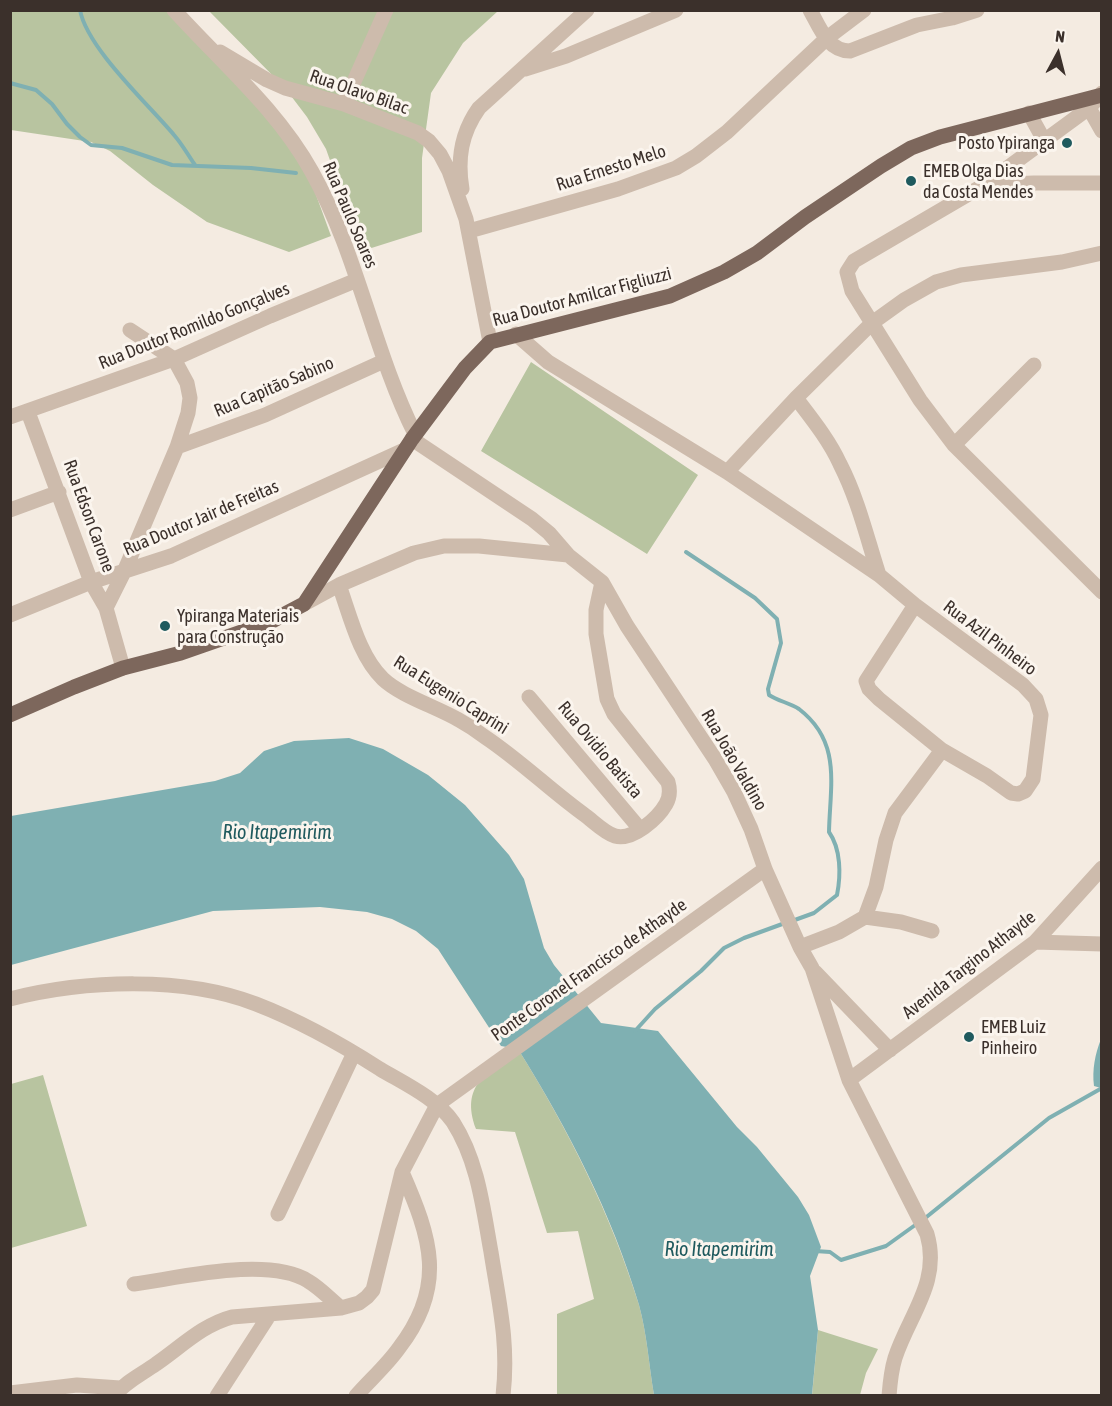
<!DOCTYPE html>
<html>
<head>
<meta charset="utf-8">
<style>
  body { margin:0 }
  #map { position:relative; width:1112px; height:1406px; overflow:hidden; background:#f4ebe1; font-family:"Asap Condensed",sans-serif }
  canvas { display:block }
  .frame { position:absolute; inset:0; border:12px solid #3b302b; pointer-events:none }
  .north { position:absolute; left:1028px; top:24px; width:60px; height:60px; -webkit-text-stroke:4px #fbf5ee; paint-order:stroke; rotate:7deg; font-size:16px; font-weight:700; line-height:24px; text-align:center; color:#3b302b }
  .north::after { content:''; display:block; margin:auto; width:21px; height:27px; background:#3b302b; clip-path:polygon(50% 0,100% 100%,50% 72%,0 100%) }
</style>
</head>
<body>
<div id="map">
<canvas width="1112" height="1406"></canvas>
<div class="frame"></div>
<div class="north">N</div>
</div>
<script>
const c = document.querySelector('canvas').getContext('2d');
c.lineJoin = 'round';
function paint(path, color) { c.fillStyle = color; c.fill(path, 'evenodd'); }
function stroke(path, color, width, dash) { c.strokeStyle = color; c.lineWidth = width; c.lineCap = dash ? 'butt' : 'round'; c.setLineDash(dash || []); c.stroke(path); }
function write(font, color, halo, rows, align = 'center') {
  c.font = font + ' "Asap Condensed",sans-serif'; c.lineWidth = 6; c.setLineDash([]); c.textBaseline = 'middle'; c.strokeStyle = halo; c.fillStyle = color; for (const [text, x, y, turn = 0] of rows) {
    c.save(); c.translate(x, y); c.rotate((+turn || 0) * Math.PI / 180); c.textAlign = isNaN(turn) ? turn : align; if (halo) c.strokeText(text, 0, 0); c.fillText(text, 0, 0); c.restore();
  }
}
const green = new Path2D(`
  M11,11H175L303,159L331,236L289,252L207,222L153,185L110,151L91,142L11,130Z
  M209,11H498L463,43L431,93L422,158V232L362,251L326,149L307,117L285,88Z
  M531,362L698,475L647,554L481,451Z
  M518,1049C568,1129 611,1214 639,1305C647,1334 649,1366 654,1395H557V1314L594,1299L578,1231L547,1233L515,1132L476,1129C460,1085 487,1073 518,1049Z
  M43,1075L87,1226L11,1248V1084Z
  M818,1330L878,1349L866,1373L860,1395L812,1396Z`);
const water = new Path2D(`
  M349,738L383,749L428,775L465,805L509,855L524,879L544,948L554,965L601,1023L658,1031L737,1127L757,1147L798,1197L809,1215L821,1247L810,1276L818,1330L812,1395H654C649,1366 647,1334 639,1305C612,1214 568,1129 518,1049L501,1046L438,949L416,931L392,919L367,912L320,907L213,911L11,965V816L215,781L240,773L264,751L294,741Z
  M1101,1039L1102,1088H1101L1094,1086C1092,1070 1095,1054 1101,1039Z`);
const stream = new Path2D(`
  M80,10C87,48 148,104 174,135C182,144 188,155 195,165
  M10,83L36,90L52,104L67,124L80,137L91,145L122,148L172,165L251,168L296,173
  M686,552L755,598L777,619L781,643L768,689L769,695C778,701 790,703 799,709C842,742 830,785 829,832C841,849 841,875 837,895L814,913L792,921
  M635,1031L655,1009L701,971L724,948L744,938L785,923
  M924,1219L1049,1118L1102,1088
  M815,1251L830,1252L841,1260L886,1246L918,1223`);
const minor = new Path2D(`
  M174,10C222,63 277,109 312,172C358,255 373,350 415,434
  M810,10C820,28 828,51 850,51L917,25L952,18L977,10
  M220,52L267,80L285,88L344,104L418,133L429,141L440,154L449,171L466,219L490,342
  M525,69L566,56L676,10
  M344,104L386,10
  M1089,108L1102,131
  M1029,113L1045,142
  M1102,183H1034L984,185L854,261L847,272L852,291L920,400L954,445L1102,592
  M984,185L1089,108L1102,93
  M462,189C457,159 461,133 479,108L587,10
  M469,231L618,189L676,168L696,156L727,132L827,38L864,10
  M516,334L548,362L727,472L879,575L915,605L1023,685L1036,699L1041,715L1033,779L1025,791L1018,794L1011,793L987,776L942,750L879,699L869,689L866,681L915,605
  M796,398C812,419 829,440 840,464C858,499 867,538 879,575
  M28,412L91,582L106,608L123,668
  M10,417L174,359L270,316L357,280
  M412,439L532,519L549,533L568,555
  M954,445L1034,365
  M177,447L265,415L384,361
  M727,472L796,398L872,323L904,300L936,282L961,275L1062,262L1102,253
  M10,510L59,492
  M339,585C350,615 359,656 383,679C401,696 437,707 459,720C468,725 477,731 485,737C521,761 551,791 586,816C594,822 605,833 615,836C633,841 658,818 666,804C670,797 670,789 668,782L614,714L607,699L596,634V610L602,582
  M304,604L339,585L414,553L444,546H479L568,555L602,582L627,626L715,759L734,792L751,829L765,869L800,947L812,968L849,1080L927,1234C941,1282 909,1315 895,1358C891,1371 890,1383 889,1396
  M106,608L124,572L177,447L188,413L190,398L187,383L174,359L130,330
  M10,615L91,582L171,556L404,450
  M529,697L640,829
  M865,917L876,887L886,840L895,813L942,750
  M1035,942L1102,944
  M800,947L839,932L865,917L901,922L932,931
  M815,972L890,1050
  M10,999C85,980 184,976 256,1004C300,1021 341,1044 380,1069C405,1084 436,1098 453,1122C478,1161 483,1208 491,1252C499,1303 509,1343 503,1396
  M849,1080L1035,942L1102,868
  M278,1214L354,1053
  M134,1284C179,1278 268,1256 308,1281C320,1288 330,1299 341,1308
  M10,1393L77,1385L120,1388
  M114,1396C125,1382 142,1374 156,1364C181,1347 202,1325 232,1317L341,1308L359,1303L367,1297L373,1290L402,1172L437,1105L765,869
  M217,1396L270,1314
  M356,1396C370,1380 387,1365 399,1348C447,1286 431,1238 402,1172`);
const major = new Path2D(`
  M10,715L74,687L123,668L181,653L270,622L304,604L412,439L465,368L490,342L670,296L724,272L757,253L805,217L881,166L911,148L940,137L1102,95`);
const markers = [
  [1067,143,6,"#1f5a5e"],
  [911,181,6,"#1f5a5e"],
  [165,626,6,"#1f5a5e"],
  [969,1037,6,"#1f5a5e"]
];
const streetNames = [
  ["Rua Olavo Bilac",359,92,19],
  ["Rua Ernesto Melo",611,168,-18],
  ["Rua Paulo Soares",350,215,67],
  ["Rua Doutor Amilcar Figliuzzi",582,297,-15],
  ["Rua Doutor Romildo Gonçalves",194,326,-22],
  ["Rua Capitão Sabino",274,387,-23],
  ["Rua Edson Carone",89,516,70],
  ["Rua Doutor Jair de Freitas",201,518,-23],
  ["Rua Azil Pinheiro",990,638,37],
  ["Rua Eugenio Caprini",451,695,32],
  ["Rua Ovidio Batista",600,750,50],
  ["Rua João Valdino",734,760,60],
  ["Avenida Targino Athayde",969,965,-38],
  ["Ponte Coronel Francisco de Athayde",589,970,-35]
];
const poiNames = [
  ["Posto Ypiranga",1055,143,"right"],
  ["EMEB Olga Dias",923,171],
  ["da Costa Mendes",923,192],
  ["Ypiranga Materiais",177,616],
  ["para Construção",177,637],
  ["EMEB Luiz",981,1027],
  ["Pinheiro",981,1048]
];
const waterNames = [
  ["Rio Itapemirim",277,833],
  ["Rio Itapemirim",719,1250]
];
paint(green, '#b8c4a0');
paint(water, '#7fb0b2');
stroke(stream, '#7fb0b2', 4);
stroke(minor, '#cdbbac', 15);
stroke(major, '#7d675c', 15);
for (const [x, y, r, color] of markers) { const dot = new Path2D(); dot.arc(x, y, r, 0, 2 * Math.PI); c.fillStyle = color; c.fill(dot); stroke(dot, '#fbf5ee', 2); }
write('18px', '#3b302b', '#fbf5ee', streetNames);
write('18px', '#3b302b', '#fbf5ee', poiNames, 'left');
write('italic 20px', '#1f5a5e', '#fbf5ee', waterNames);
</script>
</body>
</html>
